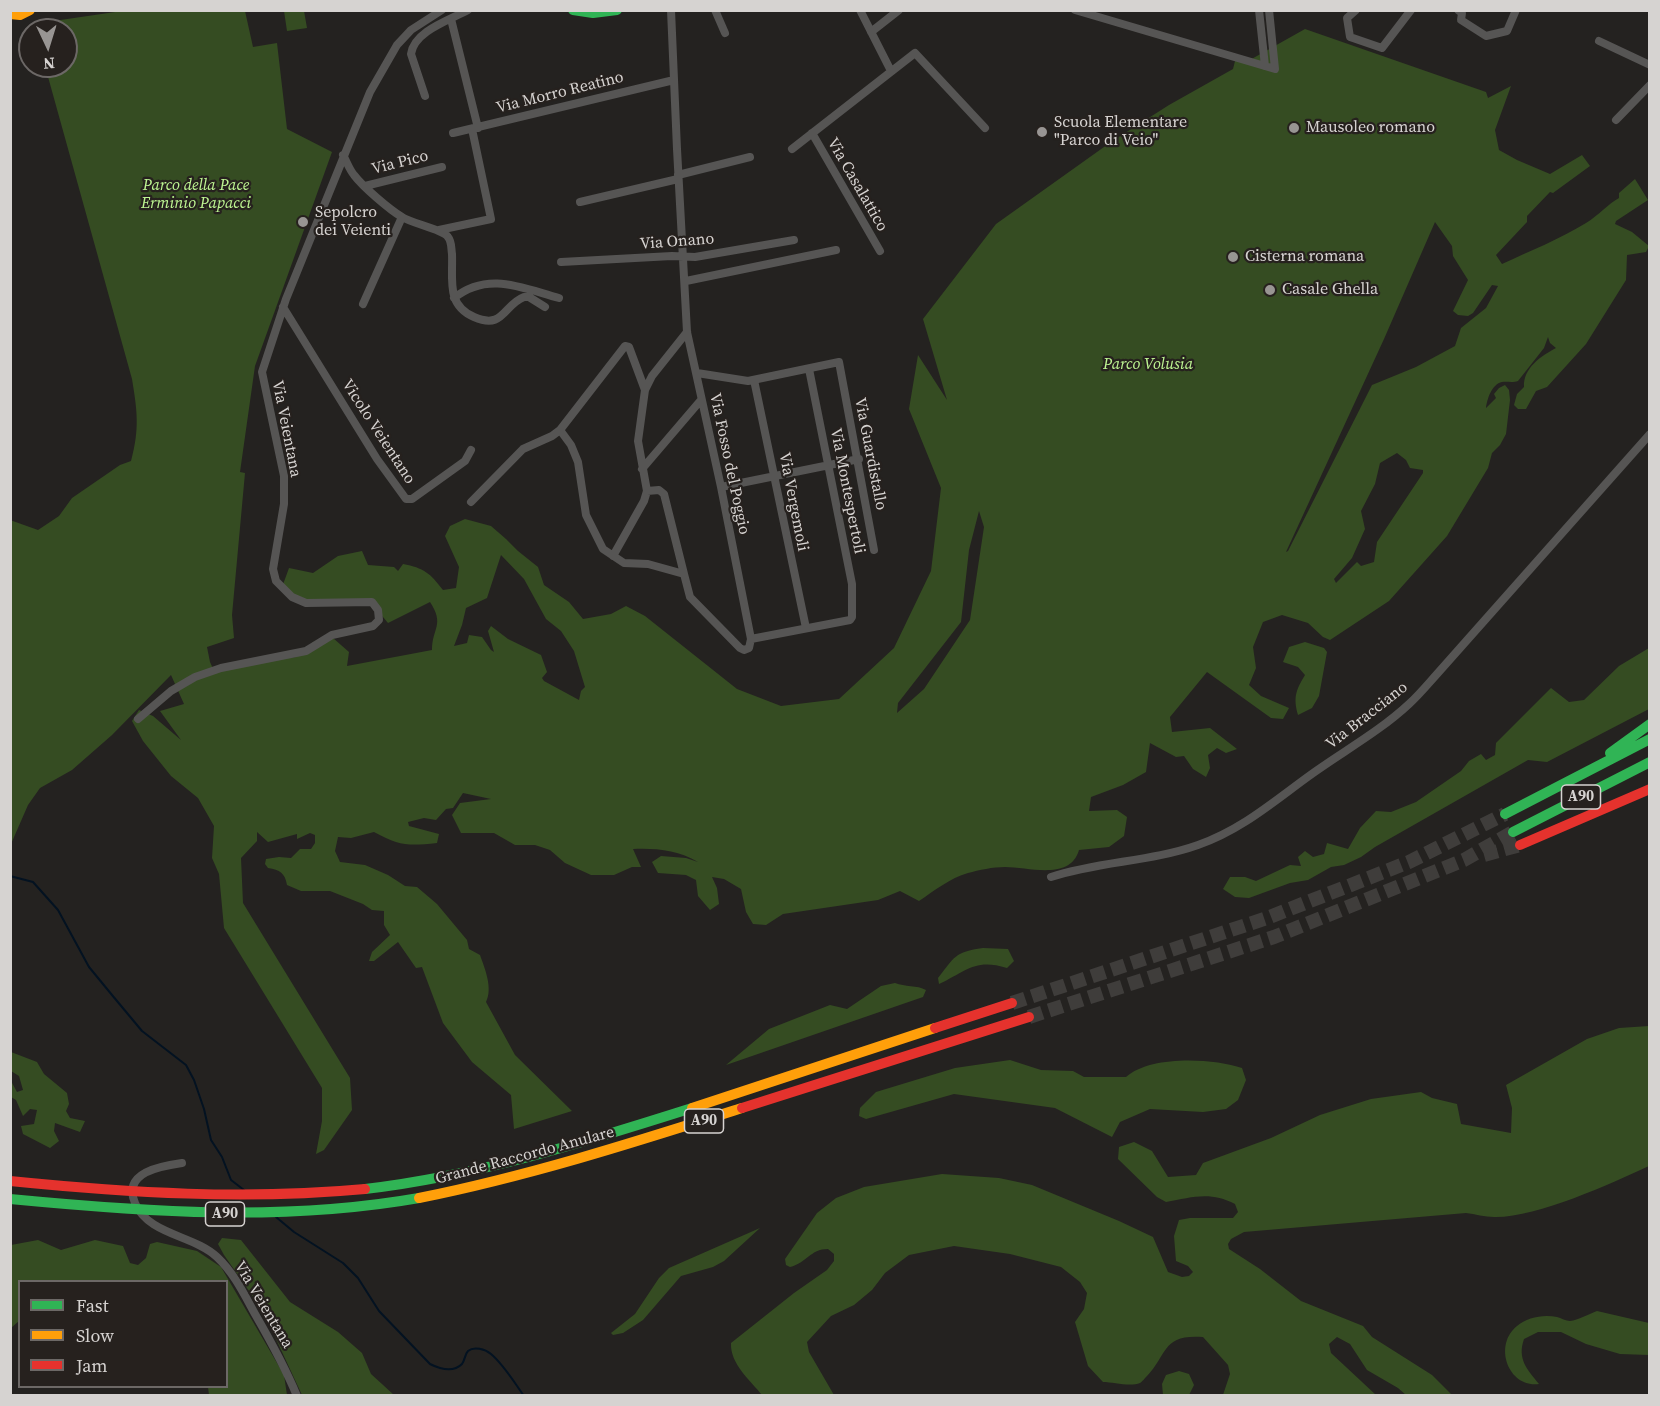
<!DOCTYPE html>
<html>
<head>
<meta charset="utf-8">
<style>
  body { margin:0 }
  #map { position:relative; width:1660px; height:1406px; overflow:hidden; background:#242220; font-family:"Source Serif 4",serif }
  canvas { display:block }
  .frame { position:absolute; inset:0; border:12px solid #d6d3d1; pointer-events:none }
  .legend { position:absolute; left:18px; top:1280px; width:210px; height:108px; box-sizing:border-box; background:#26211e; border:2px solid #6c6866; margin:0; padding:8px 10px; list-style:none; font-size:18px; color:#d6d3d1 }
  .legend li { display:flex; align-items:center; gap:12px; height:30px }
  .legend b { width:30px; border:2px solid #6c6866 }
  .north { position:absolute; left:18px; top:18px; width:60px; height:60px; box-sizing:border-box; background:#26211e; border:2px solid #6c6866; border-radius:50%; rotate:176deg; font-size:16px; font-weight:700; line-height:24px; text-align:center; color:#d6d3d1 }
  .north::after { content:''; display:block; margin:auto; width:21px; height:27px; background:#989593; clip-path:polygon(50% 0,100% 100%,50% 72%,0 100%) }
</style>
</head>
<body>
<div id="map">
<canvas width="1660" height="1406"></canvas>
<div class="frame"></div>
<ul class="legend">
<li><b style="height:8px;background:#30b455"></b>Fast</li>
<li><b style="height:8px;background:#ff9f0a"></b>Slow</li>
<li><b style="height:8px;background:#e5322d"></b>Jam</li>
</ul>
<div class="north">N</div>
</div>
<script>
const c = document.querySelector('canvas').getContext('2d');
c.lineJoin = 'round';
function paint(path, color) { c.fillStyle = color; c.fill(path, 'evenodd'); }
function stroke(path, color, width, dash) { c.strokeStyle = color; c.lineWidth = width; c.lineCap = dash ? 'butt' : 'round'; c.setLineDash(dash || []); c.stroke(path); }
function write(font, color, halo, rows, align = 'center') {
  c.font = font + ' "Source Serif 4",serif'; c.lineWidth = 4.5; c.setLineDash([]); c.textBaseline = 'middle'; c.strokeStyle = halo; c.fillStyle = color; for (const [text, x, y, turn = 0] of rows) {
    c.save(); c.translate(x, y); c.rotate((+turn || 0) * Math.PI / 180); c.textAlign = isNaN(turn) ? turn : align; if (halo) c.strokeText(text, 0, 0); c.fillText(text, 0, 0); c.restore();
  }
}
const green = new Path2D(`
  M122,11H245L253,47L277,43L287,129L332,152L255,366L240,472L245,473L232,615L234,638L207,647L210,662L215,673L253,662L296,657L313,642L333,638L349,652L347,666L432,650C432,628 445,625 430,602L388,623L373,605L309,602L281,590L289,568L313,573L338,556L362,551L368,565L394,567L398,571L403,564C424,568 430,573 443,590L456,588L459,567L445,536L450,526L465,519L491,526L506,539L518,551L538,567L544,585L569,602L583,619L611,614L626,606L645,616L737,689L781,706L839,699L894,648L931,571L941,488L909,409L918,355L947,400L923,319L996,224L1111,142L1169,105L1233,69L1236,57L1248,61L1305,29L1486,92L1488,98L1511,86L1495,130L1499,150L1517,160L1550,174L1582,155L1590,166L1553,193L1550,192L1527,216V222L1496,255L1502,264C1530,251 1560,239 1586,223C1599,215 1608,204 1619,198V193L1635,179L1648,200L1616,221L1615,224L1632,232L1649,246L1646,252L1627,255L1626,280L1586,344L1547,387L1536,391L1526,409H1518L1514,405L1517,394L1524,387C1523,368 1541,356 1556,348L1550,343L1548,337L1544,348L1518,381C1512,383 1507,381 1502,382C1492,384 1487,399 1486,408L1496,398L1494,394L1499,388L1505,385L1509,390L1510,400L1506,434L1500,445L1492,453L1488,468L1447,536L1389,601L1330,640L1323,637L1308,623L1282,615L1263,622L1253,647L1256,668L1249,685L1261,696L1289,708L1283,719L1271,718L1207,672L1170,717L1172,732L1210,728L1237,749L1226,753L1217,748L1208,755L1210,768L1206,777L1193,769L1184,756L1176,757L1150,743L1146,772L1123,785L1091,797L1089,811L1117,810L1127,817L1124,836L1109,847L1079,850C1070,881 1029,867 1005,867C993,867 979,870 968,873C950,878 934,891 919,901L900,891L878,900L783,914L766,925L753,924L746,912L741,889L724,879L712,877L717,888L719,904L710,910L698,896L696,880L686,875L658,873L652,862L661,856L686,858L698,862C678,850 655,848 633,849L641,867H632L614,875H591L565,863L550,850L535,845H515L494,833H461L452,815L460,803L491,799L463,793L453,808L446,809L436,820L424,818L408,822L409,826L439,834L437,843C408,846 400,846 374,832L351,838L338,837L335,851L340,862L365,865L388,875L405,886L417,887L437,904L467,940L469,949L480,955C485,969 493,988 486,1002L515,1055L572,1111L514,1129L511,1095L472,1062L443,1023L422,967L416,968L398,942L374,961H369L372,952L390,935L384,925V911L372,910L363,904L330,891H301L287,885C285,873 280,870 268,868L265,864L266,859L279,857L291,858L300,849H311L315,843V835L310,833L297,839V834L268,842L257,832V841L241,858L243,903L350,1078L352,1110L324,1150L316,1154L322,1121V1088L224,928L219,874L212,858L214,826L198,798L171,776L143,741L132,721L139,710L153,716L181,740L160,711L184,704L171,675L112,735L72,770L40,788L28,805L11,844L10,520L38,530L59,516L72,498L120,465L131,461C140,428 137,410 132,379L45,66H66V30H35L33,24ZM1435,222L1452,246L1453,256L1468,280L1453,311L1458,315L1468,316L1473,313L1492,285L1498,286L1486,308L1461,328L1455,346L1416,367L1372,385L1288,551L1286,552L1384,339ZM1397,453L1406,460L1410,468L1423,470V473L1377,542L1374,562L1361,566L1357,562L1336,583L1334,579L1352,558L1365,529L1361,511L1375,484L1380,463ZM979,511L984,527L970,620L924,689L897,713L898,703L961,622L969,550ZM501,555L524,579L546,619L561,631L574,651L585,687L581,691L579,700L544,681L542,678L547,672L541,655L508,639L491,626L488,631L494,652L491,650L482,637L469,635L467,643L454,646L462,625L466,608L487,598Z
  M284,11H304L307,28L287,31Z
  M1305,642L1324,648L1327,652L1319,696L1312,708L1298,715C1293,697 1296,690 1305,675L1298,667L1283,662L1289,647Z
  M1649,648V709L1547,762L1528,760L1375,847L1361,857L1344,865L1331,867L1308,880L1290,883L1249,898L1235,897L1223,889L1230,877H1245L1256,881L1290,865L1301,866L1298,857L1305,851L1313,857L1324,854L1327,843L1348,849L1360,828L1376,811L1391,812L1416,802L1461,771L1469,761L1481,754L1486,760L1495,755L1496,743L1551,688L1569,702L1584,700L1619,666Z
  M983,948L1008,949L1014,961L1007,968C975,958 967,971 939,984L938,978C955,957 954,952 983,948Z
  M895,983C905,987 917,985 926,990L923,997L726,1065L769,1029L830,1005L847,1009L881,986Z
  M1649,1026V1166C1610,1184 1536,1218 1494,1217C1485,1217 1475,1214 1466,1213L1244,1232L1231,1239L1228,1244L1229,1249L1260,1269L1301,1301L1363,1326L1372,1337L1432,1375L1452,1395H1406L1398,1388L1367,1370L1350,1344L1337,1337L1329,1344L1331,1353L1376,1395H1223L1230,1374L1228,1365L1203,1337C1162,1334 1168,1354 1147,1376C1145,1378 1142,1382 1140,1383C1130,1387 1113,1382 1103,1382L1088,1366L1075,1322L1084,1309L1087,1293L1080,1282L1061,1267L1010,1254L954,1246L909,1255L885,1273L872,1290L854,1305L831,1316L807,1342L809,1352L834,1395H762C750,1380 730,1364 731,1343L794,1293L827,1270L834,1261V1254L828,1249C810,1249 807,1263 790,1267L786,1265L785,1259L817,1213L836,1198L864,1187L942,1174L999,1178L1032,1185L1119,1221L1153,1237L1168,1272L1182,1277L1189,1276L1193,1272L1188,1266L1176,1261L1174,1236L1179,1220L1190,1218H1233L1238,1212L1235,1204C1211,1191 1192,1197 1166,1202L1157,1197L1118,1159L1119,1147L1134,1142L1152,1151L1168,1177L1196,1175L1203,1163L1271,1138L1320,1115L1371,1099L1421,1092L1432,1098L1457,1104L1461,1124L1511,1133L1512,1108L1506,1085L1587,1039L1619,1028Z
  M11,1052L37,1062L44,1074L67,1093L69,1104L66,1111L70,1118L85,1121L80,1132L55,1123L54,1131L59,1141L50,1148L23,1134L21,1126L34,1124L37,1110L30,1109L23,1116L16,1100L11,1097V1081L17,1092L23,1090L19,1076L11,1071Z
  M1010,1060L1041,1070L1073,1071L1084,1077H1126C1150,1055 1213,1058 1242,1068L1246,1080L1238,1100L1226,1109L1203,1112L1150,1109L1120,1122L1112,1137L1055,1108L954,1094L866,1119L859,1116L860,1108L876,1092L955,1068Z
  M760,1228L724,1261L713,1267L681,1276L643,1320L623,1333L613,1335L611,1333L635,1314L659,1278L669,1268Z
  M222,1238L241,1240L290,1302L338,1332L362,1353L371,1374L394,1395H302L263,1311L224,1255L218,1244Z
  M38,1240L61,1250L95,1240L123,1246L130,1263L138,1265L146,1258L150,1244L157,1242L197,1251L221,1267L284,1375L287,1395H209L208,1387L226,1386V1282H20L19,1321L11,1328V1245Z
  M1597,1311L1649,1323V1355L1620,1354L1586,1344L1561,1332H1538L1524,1339C1517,1359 1527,1369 1539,1384C1508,1388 1493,1345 1517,1326C1527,1317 1544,1314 1557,1317C1561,1318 1566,1321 1570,1321C1578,1320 1589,1314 1597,1311Z
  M1179,1371L1189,1374L1194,1385L1189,1395H1163L1162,1384L1166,1375Z`);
const stream = new Path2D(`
  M10,876L33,882L58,910L89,967L112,995L142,1031L186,1065L194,1080L204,1109L211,1140L222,1157L231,1180L244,1190
  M276,1217L294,1232L343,1263L358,1278L379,1311L430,1364C440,1369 453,1373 462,1364C465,1360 465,1354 468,1351C474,1346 485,1349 491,1354C504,1365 514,1382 524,1396`);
const highwayTunnel = new Path2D(`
  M1484,855L1520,845
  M1012,1003L1267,918L1409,862L1505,814
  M1029,1017L1274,937L1464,860L1513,832`);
const street = new Path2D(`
  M715,10L725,33
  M860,10L891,71
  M1075,10L1275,69L1269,10
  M1259,10L1265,66
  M1356,10L1347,18L1350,37L1382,48L1411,10
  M1458,10L1462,13L1461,20L1486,36L1507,31L1516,10
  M451,19L478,128
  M871,32L899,10
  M1599,41L1650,65
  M425,96L411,54C414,31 450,20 468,10
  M1616,120L1650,85
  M453,133L674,80
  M812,133L880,251
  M792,149L915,53L985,128
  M343,155C347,162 349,169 354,175C363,187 390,210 402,217C413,224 442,229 448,237C452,242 451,248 452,254C453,280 446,305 474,317C504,330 503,305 524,297H529L545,307
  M678,175L750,157
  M365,186L442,167
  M580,202L678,179
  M439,230L491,219L472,129
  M561,262L672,256L695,257L794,240
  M686,281L836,250
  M454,298C488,271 522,288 559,298
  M363,304L402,217
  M283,307L377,459L406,499H412L465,461L471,450
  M697,373L748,381L839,362L874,550
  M754,380L806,628
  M560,430L571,445L578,462L586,515L603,549L624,563L648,564L684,574L690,597L740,648L744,650L749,648L751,639L721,487L687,332L677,149L671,10
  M642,469L701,400
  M721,487L859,459
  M471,502L523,449L552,436L560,430L625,346L629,347L645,390
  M613,556L644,501L647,491
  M684,574L664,494L659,490L647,491L638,441L645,390L652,376L687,332
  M751,639L850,620L852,617V584L809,369
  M138,719L171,691L195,677L221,668L306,651L332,635L373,626L379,620L378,610L372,602L306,603L292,597L276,581L273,569L284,504V476L262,372L286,299L370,92L397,45L411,30L442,10
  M1051,877C1099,861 1150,862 1198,845C1241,830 1273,802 1309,776C1342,752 1379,732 1409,704C1419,695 1428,684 1437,674L1650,434
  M182,1163C161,1166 122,1172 135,1203C148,1235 194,1235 217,1257C234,1273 244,1294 255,1314C270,1340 285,1367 297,1396`);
const fast = new Path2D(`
  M573,10L593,13L617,10
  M1610,753L1650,724
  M1505,814L1650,739
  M1513,832L1650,762
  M365,1189C477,1176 585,1142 692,1108
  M10,1199C146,1212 283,1222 419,1198`);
const slow = new Path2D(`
  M10,14L20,15L30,10
  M692,1108L935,1028
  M419,1198C529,1176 635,1142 742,1108`);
const jam = new Path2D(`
  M1520,845L1650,789
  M935,1028L1012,1003
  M742,1108L1029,1017
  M10,1181C129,1193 246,1200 365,1189`);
const markers = [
  [1294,128,6,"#989593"],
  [1042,132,6,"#989593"],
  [303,222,6,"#989593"],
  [1233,257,6,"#989593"],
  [1270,290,6,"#989593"]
];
const shields = [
  [1581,797,39],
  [704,1121,39],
  [225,1214,39]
];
const shieldNames = [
  ["A90",1581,797],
  ["A90",704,1121],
  ["A90",225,1214]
];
const streetNames = [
  ["Via Morro Reatino",560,93,-14],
  ["Via Pico",400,163,-14],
  ["Via Casalattico",857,185,60],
  ["Via Onano",677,242,-4],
  ["Via Veientana",286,429,79],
  ["Vicolo Veientano",378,432,57],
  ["Via Guardistallo",870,454,79],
  ["Via Fosso del Poggio",729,464,78],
  ["Via Montespertoli",847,491,79],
  ["Via Vergemoli",793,502,79],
  ["Via Bracciano",1367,716,-38],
  ["Grande Raccordo Anulare",525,1156,-15],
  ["Via Veientana",263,1305,59]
];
const poiNames = [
  ["Scuola Elementare",1054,123],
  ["\"Parco di Veio\"",1054,141],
  ["Mausoleo romano",1306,128],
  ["Sepolcro",315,213],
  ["dei Veienti",315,231],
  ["Cisterna romana",1245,257],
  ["Casale Ghella",1282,290]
];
const parkNames = [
  ["Parco della Pace",196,186],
  ["Erminio Papacci",196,204],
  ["Parco Volusia",1148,365]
];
paint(green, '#354c22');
stroke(stream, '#031221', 2);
stroke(highwayTunnel, '#3f3d3b', 14, [14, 7]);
stroke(street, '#565554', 8);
stroke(fast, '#30b455', 10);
stroke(slow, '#ff9f0a', 10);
stroke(jam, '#e5322d', 10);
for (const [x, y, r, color] of markers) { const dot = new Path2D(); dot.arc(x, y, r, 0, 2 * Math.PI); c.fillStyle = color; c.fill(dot); stroke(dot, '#26211e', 2); }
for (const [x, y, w] of shields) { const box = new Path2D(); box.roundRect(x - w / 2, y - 12, w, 24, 4.5); c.fillStyle = '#26211e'; c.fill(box); stroke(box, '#d6d3d1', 1.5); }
write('bold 15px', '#d6d3d1', null, shieldNames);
write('16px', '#d6d3d1', '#26211e', streetNames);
write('16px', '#d6d3d1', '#26211e', poiNames, 'left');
write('italic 16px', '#bef692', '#26211e', parkNames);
</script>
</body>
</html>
